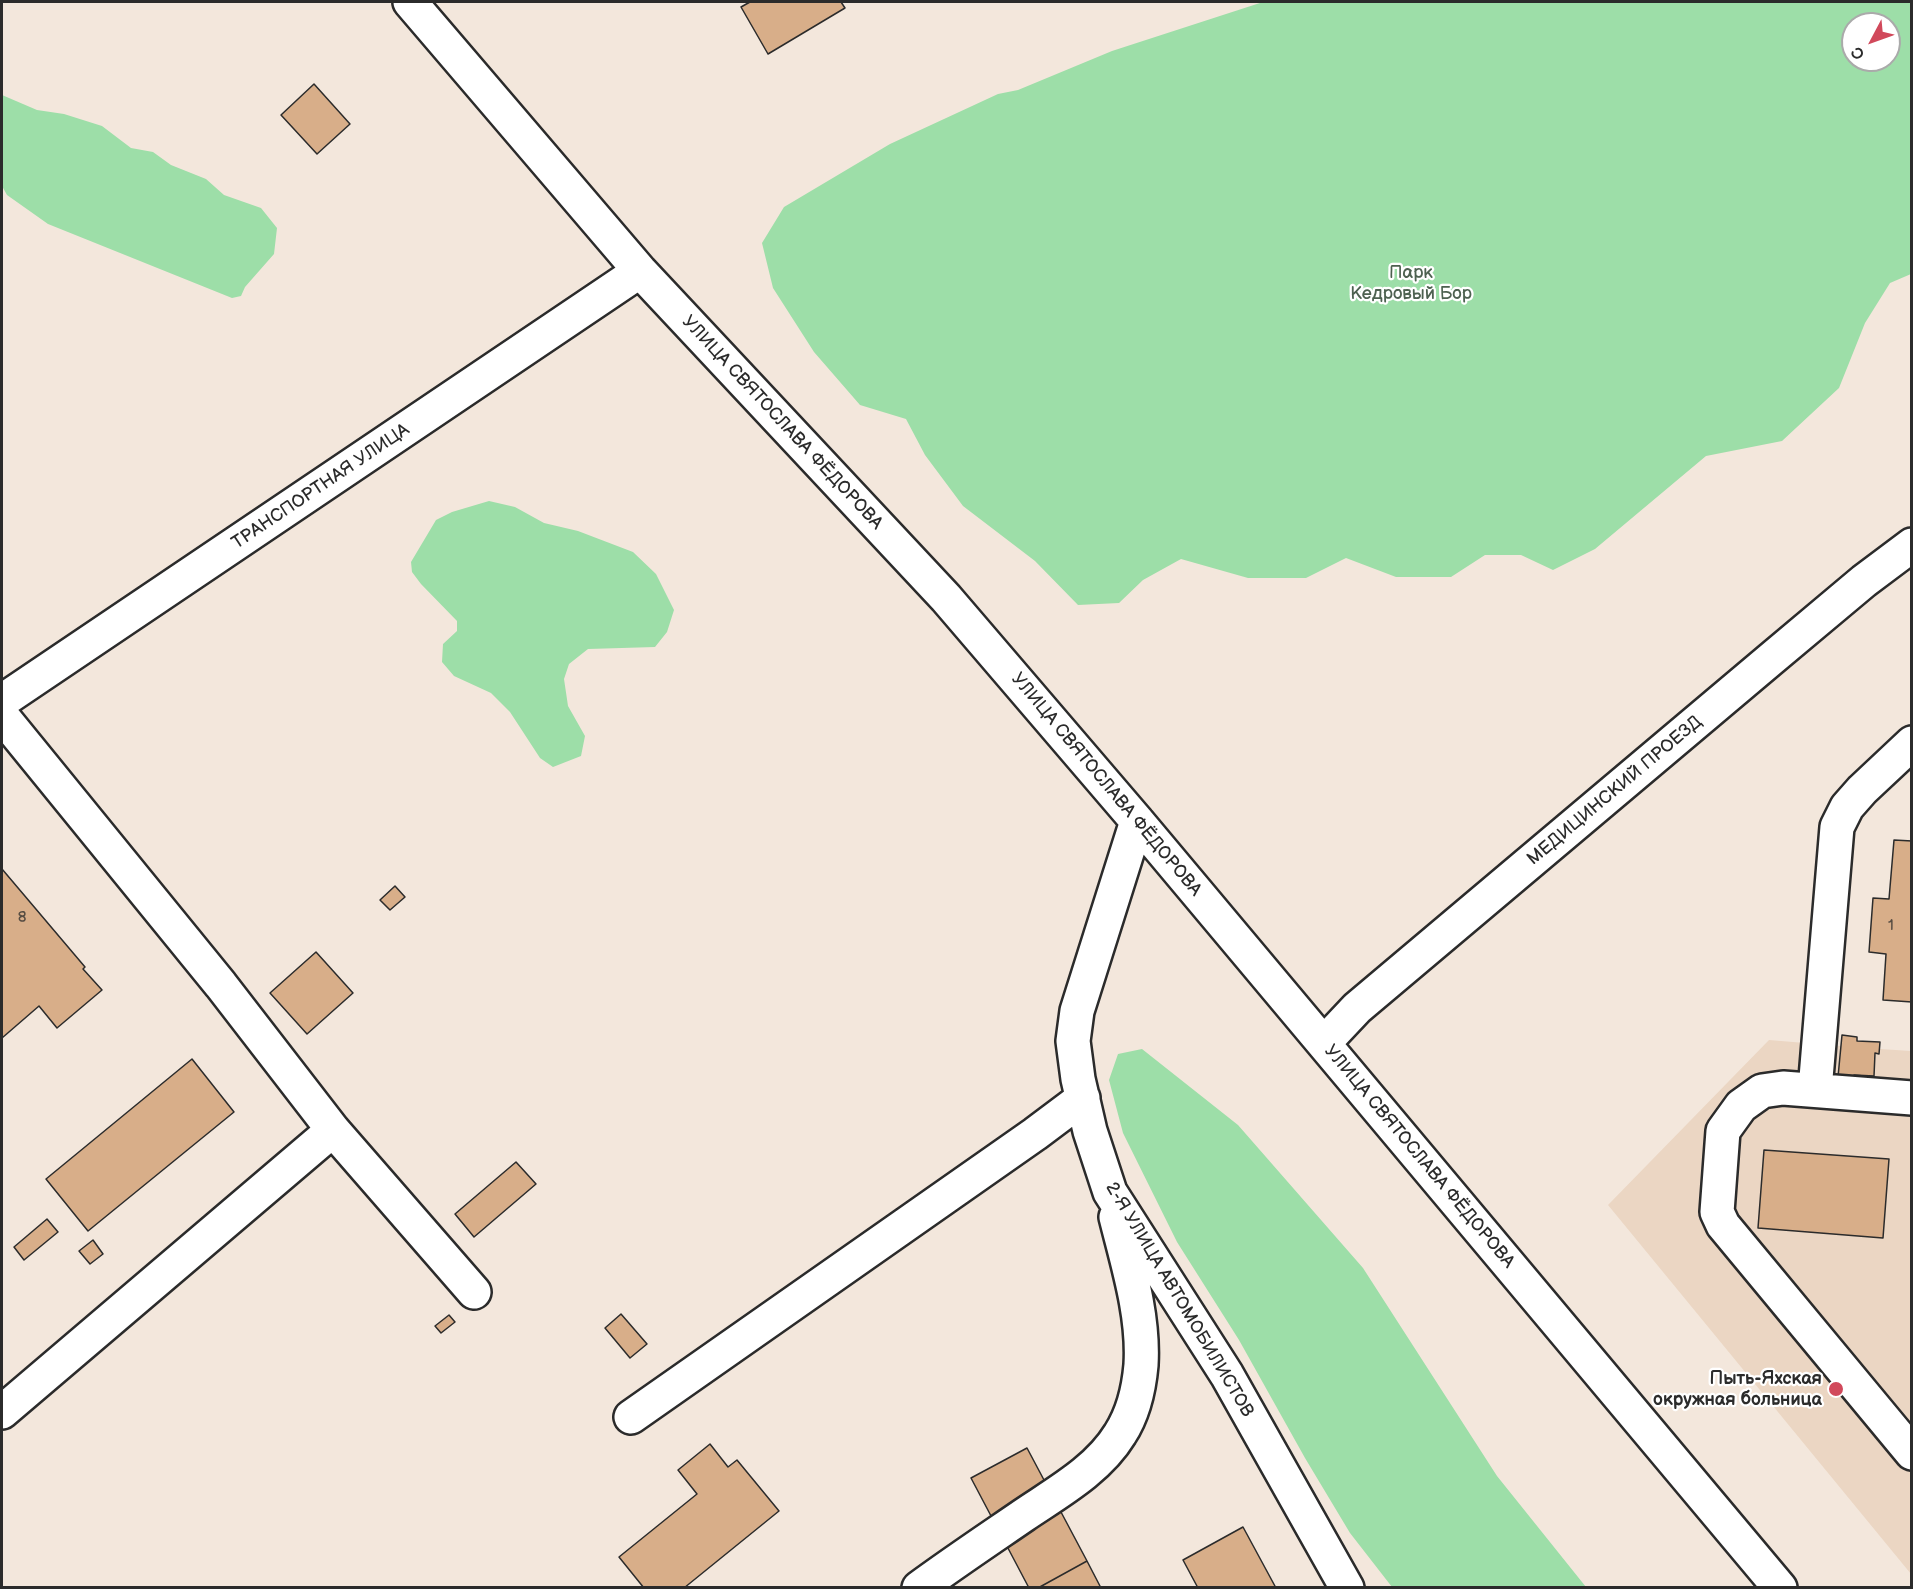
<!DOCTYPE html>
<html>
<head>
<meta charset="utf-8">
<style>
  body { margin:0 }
  #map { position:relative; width:1913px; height:1589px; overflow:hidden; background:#f3e7dc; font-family:"Balsamiq Sans",sans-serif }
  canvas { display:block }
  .frame { position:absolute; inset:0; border:3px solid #2b2b2b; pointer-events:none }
  .north { position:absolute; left:1841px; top:12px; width:60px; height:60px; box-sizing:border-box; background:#fff; border:2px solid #aaa; border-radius:50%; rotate:229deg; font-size:16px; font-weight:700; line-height:24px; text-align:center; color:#2b2b2b }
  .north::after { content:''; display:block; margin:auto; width:21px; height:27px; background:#d1495b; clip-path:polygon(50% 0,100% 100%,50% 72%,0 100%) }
</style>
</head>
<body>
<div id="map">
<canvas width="1913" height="1589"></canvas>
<div class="frame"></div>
<div class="north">С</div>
</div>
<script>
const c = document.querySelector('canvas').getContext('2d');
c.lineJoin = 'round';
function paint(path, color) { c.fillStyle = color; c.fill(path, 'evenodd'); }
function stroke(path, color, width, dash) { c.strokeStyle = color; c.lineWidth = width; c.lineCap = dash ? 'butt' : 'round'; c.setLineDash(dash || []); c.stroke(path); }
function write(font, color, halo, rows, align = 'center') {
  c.font = font + ' "Balsamiq Sans",sans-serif'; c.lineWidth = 4.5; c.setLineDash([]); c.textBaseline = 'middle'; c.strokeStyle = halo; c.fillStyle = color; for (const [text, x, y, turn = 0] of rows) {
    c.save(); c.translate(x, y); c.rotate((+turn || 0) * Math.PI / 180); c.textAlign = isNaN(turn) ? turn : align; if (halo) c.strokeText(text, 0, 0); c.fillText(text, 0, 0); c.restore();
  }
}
const built = new Path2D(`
  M1842,1035L1857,1037V1041L1880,1042V1049L1911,1051V1574L1608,1205L1769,1040L1841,1046Z`);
const green = new Path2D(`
  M1263,2H1911V274L1890,283L1865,323L1839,388L1782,441L1706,456L1595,549L1553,570L1521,555H1485L1451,577H1396L1346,558L1306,578H1248L1181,559L1143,580L1119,603L1078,605L1035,561L963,506L925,455L906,419L860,405L814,352L773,288L762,243L784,207L890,144L998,94L1018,90L1112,51ZM1853,24H1889V60H1853Z
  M2,95L37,110L64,114L102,126L131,148L153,152L171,165L206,179L224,195L261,208L277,228L274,254L245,287L241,296L232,298L48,224L7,195L2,186Z
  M489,501L515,507L544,523L578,531L633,552L656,574L674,610L667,632L655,647L588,649L569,664L564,679L568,706L585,736L581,756L553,767L540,758L510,712L491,693L454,676L442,662L443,644L457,631V621L421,584L412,572L411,562L436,520L452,512Z
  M1142,1049L1238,1125L1363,1268L1497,1476L1586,1587H1392L1350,1533L1305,1458L1239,1340L1177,1242L1123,1133L1109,1080L1118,1054Z`);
const building = new Path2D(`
  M750,2H841L845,8L768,54L741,7Z
  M314,84L350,124L317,154L281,115Z
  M1894,840L1912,841V1002L1883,1000L1886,954L1869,952L1873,898L1889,899Z
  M2,869L85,967L83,969L102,990L57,1028L39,1006L2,1038Z
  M395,886L405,897L390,910L380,900Z
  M316,952L353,993L307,1034L270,993Z
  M1842,1035L1857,1037V1041L1880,1042L1879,1054L1875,1053L1874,1076L1854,1075V1079L1838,1077Z
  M192,1059L234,1112L88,1231L46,1179Z
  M1764,1150L1889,1159L1883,1238L1758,1228Z
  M516,1162L536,1184L474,1237L455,1214Z
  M47,1219L58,1232L24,1260L14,1247Z
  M93,1240L103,1254L90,1264L79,1251Z
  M621,1314L647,1344L630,1358L605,1328Z
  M449,1315L455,1322L441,1333L435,1326Z
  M710,1444L728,1467L737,1460L779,1511L684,1588H644L619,1557L697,1494L678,1470Z
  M1027,1448L1087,1561L1038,1588H1029L971,1478Z
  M1243,1527L1276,1588H1198L1183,1560Z
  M1087,1561L1101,1588H1038Z`);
const minor = new Path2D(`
  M410,2L640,271L946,598L1137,821L1780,1588
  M2,701L640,271
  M2,716L221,985L333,1130L474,1292
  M1137,821L1077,1011L1073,1041L1078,1079L1090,1131L1110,1192L1227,1375L1347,1588
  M1324,1043L1357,1008L1771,659L1864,581L1912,545
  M1815,1090L1837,827L1847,807L1862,790L1912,743
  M1912,1098L1783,1088L1762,1091L1741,1106L1723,1131L1717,1212L1723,1225L1912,1453
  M2,1412L333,1130
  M631,1417L1035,1134L1083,1098
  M919,1588C953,1563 989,1539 1024,1515C1058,1492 1098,1470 1120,1434C1133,1414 1139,1388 1141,1365C1144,1315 1128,1265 1116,1217`);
const markers = [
  [1836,1389,8,"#d1495b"]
];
const numberNames = [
  ["8",22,918],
  ["1",1891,926]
];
const parkNames = [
  ["Парк",1411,273],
  ["Кедровый Бор",1411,294]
];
const streetNames = [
  ["УЛИЦА СВЯТОСЛАВА ФЁДОРОВА",782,423,47],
  ["ТРАНСПОРТНАЯ УЛИЦА",321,487,-34],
  ["УЛИЦА СВЯТОСЛАВА ФЁДОРОВА",1106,785,50],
  ["МЕДИЦИНСКИЙ ПРОЕЗД",1615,791,-40],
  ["УЛИЦА СВЯТОСЛАВА ФЁДОРОВА",1419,1157,50],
  ["2-Я УЛИЦА АВТОМОБИЛИСТОВ",1179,1300,59]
];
const poiNames = [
  ["Пыть-Яхская",1822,1379],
  ["окружная больница",1822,1400]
];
paint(built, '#ebd6c3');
paint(green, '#9ddea8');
paint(building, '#d8ae89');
stroke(building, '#2b2b2b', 1.5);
stroke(minor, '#2b2b2b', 38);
stroke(minor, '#fff', 33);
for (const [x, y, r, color] of markers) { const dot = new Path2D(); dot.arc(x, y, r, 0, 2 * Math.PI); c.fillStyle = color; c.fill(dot); stroke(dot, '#fff', 2); }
write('15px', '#564c42', null, numberNames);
write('18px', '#4d6150', '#fff', parkNames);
write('18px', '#2b2b2b', '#fff', streetNames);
write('bold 18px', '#2b2b2b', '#fff', poiNames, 'right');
</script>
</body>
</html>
